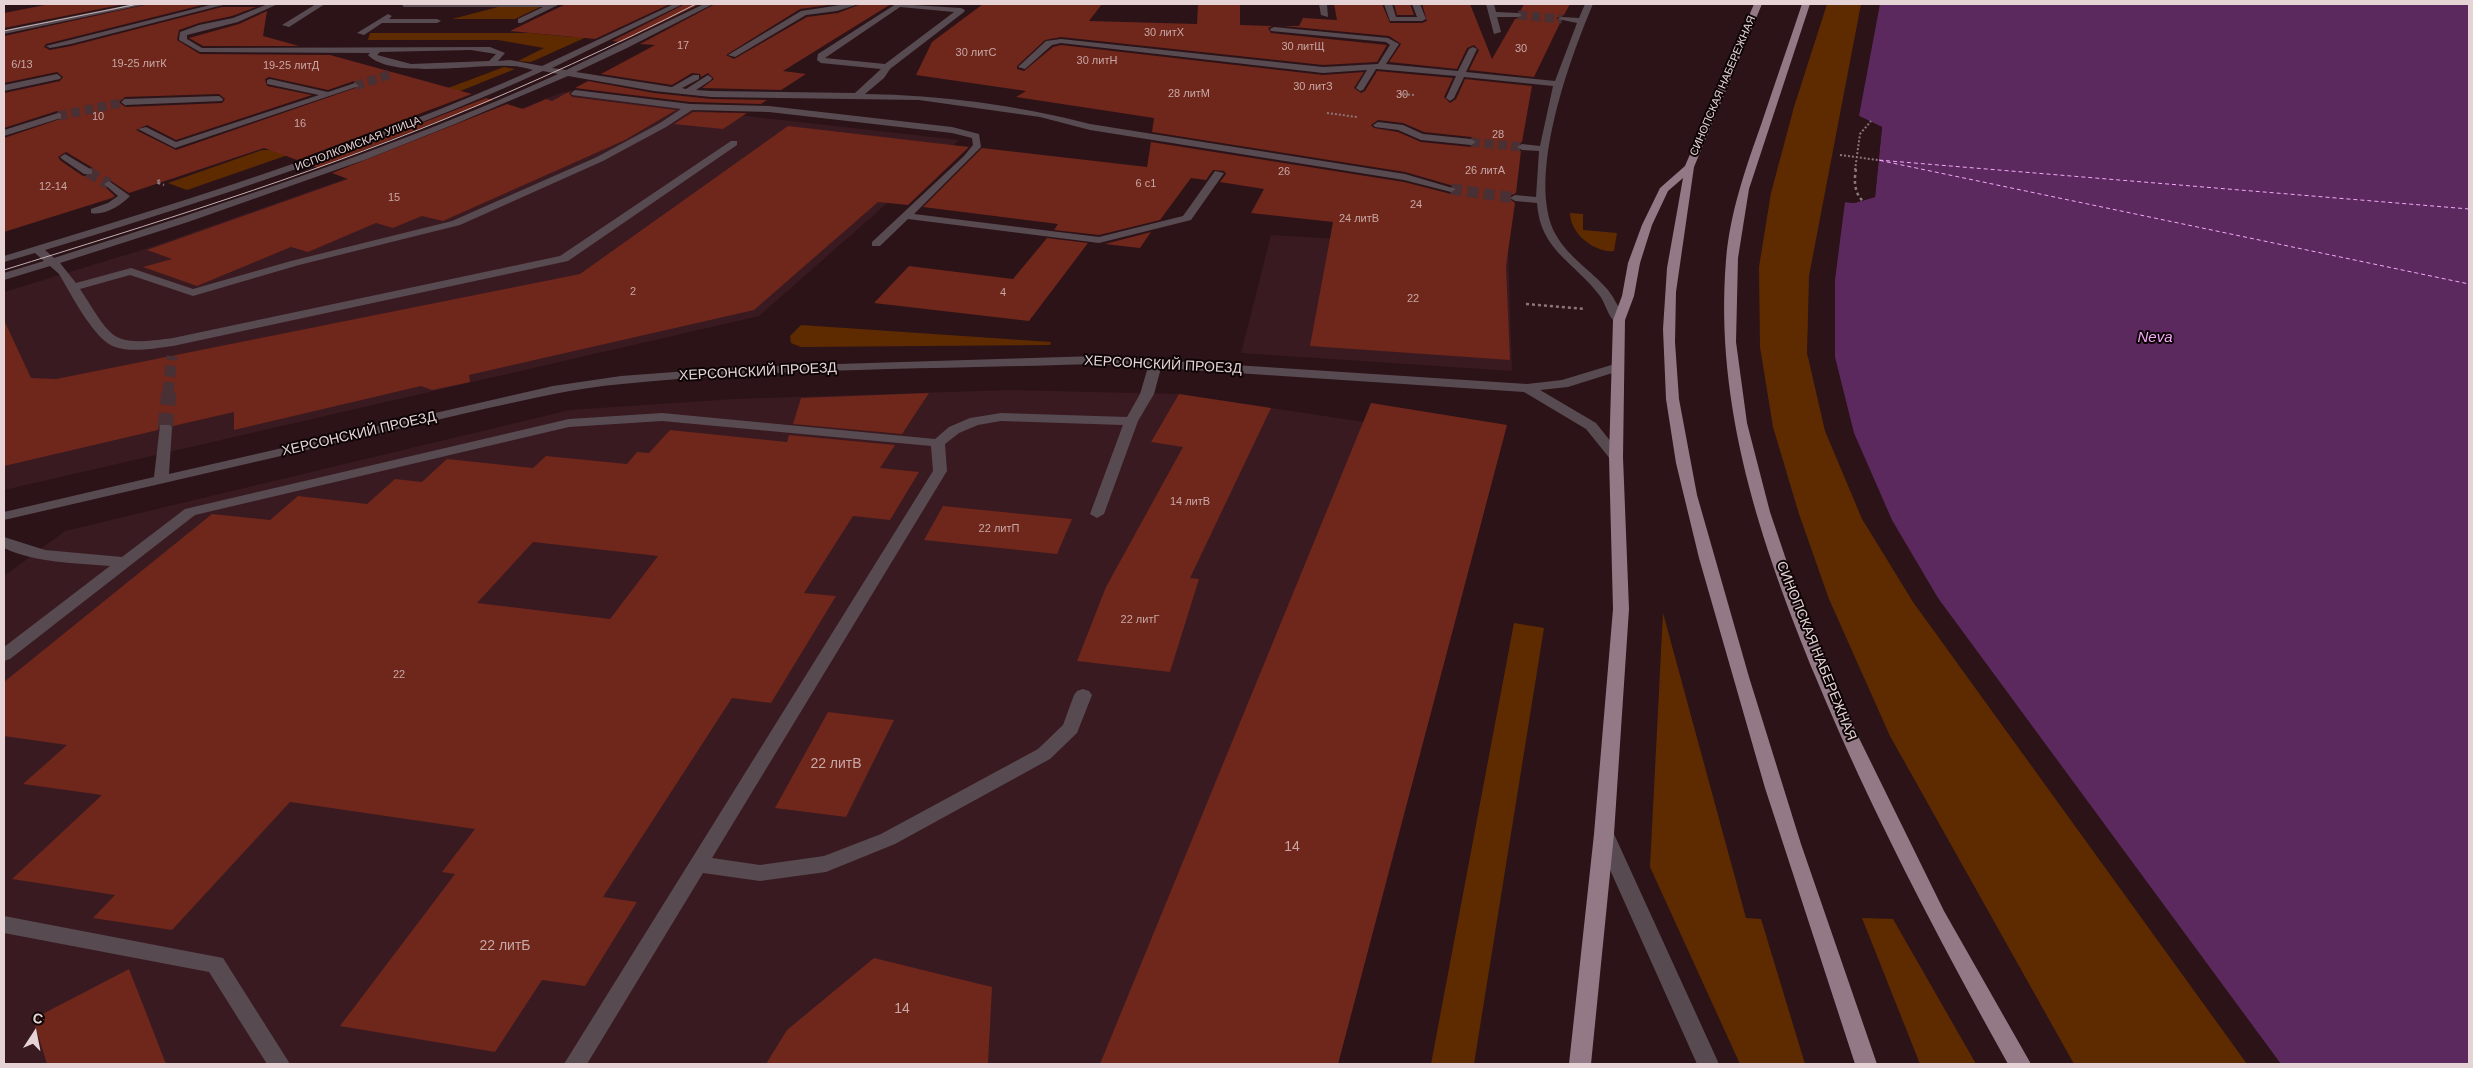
<!DOCTYPE html>
<html>
<head>
<meta charset="utf-8">
<style>
  body { margin:0 }
  #map { position:relative; width:2473px; height:1068px; overflow:hidden; background:#2c1318; font-family:Arial,sans-serif }
  canvas { display:block }
  .frame { position:absolute; inset:0; border:5px solid #e5d3d5; pointer-events:none }
  .north { position:absolute; left:10px; top:1008px; width:50px; height:50px; -webkit-text-stroke:4px #0d0405; paint-order:stroke; rotate:11deg; font-size:14px; font-weight:700; line-height:20px; text-align:center; color:#e5d3d5 }
  .north::after { content:''; display:block; margin:auto; width:18px; height:22px; background:#e5d3d5; clip-path:polygon(50% 0,100% 100%,50% 72%,0 100%) }
</style>
</head>
<body>
<div id="map">
<canvas width="2473" height="1068"></canvas>
<div class="frame"></div>
<div class="north">С</div>
</div>
<script>
const c = document.querySelector('canvas').getContext('2d');
c.lineJoin = 'round';
function paint(path, color) { c.fillStyle = color; c.fill(path, 'evenodd'); }
function stroke(path, color, width, dash) { c.strokeStyle = color; c.lineWidth = width; c.lineCap = dash ? 'butt' : 'round'; c.setLineDash(dash || []); c.stroke(path); }
function write(font, color, halo, rows, align = 'center') {
  c.font = font + ' Arial,sans-serif'; c.lineWidth = 4; c.setLineDash([]); c.textBaseline = 'middle'; c.strokeStyle = halo; c.fillStyle = color; for (const [text, x, y, turn = 0] of rows) {
    c.save(); c.translate(x, y); c.rotate((+turn || 0) * Math.PI / 180); c.textAlign = isNaN(turn) ? turn : align; if (halo) c.strokeText(text, 0, 0); c.fillText(text, 0, 0); c.restore();
  }
}
const built = new Path2D(`
  M563,92L675,108L959,140L759,316L4,490V292L145,249L339,181Z
  M1271,235L1508,249L1512,371L1241,353Z
  M1010,390L1179,394L1364,422L1371,403L1507,425L1338,1064H4V576L65,531L570,410L734,399Z`);
const green = new Path2D(`
  M1827,4H1861L1809,276L1807,353L1825,431L1862,519L1913,602L2247,1064H2074L1890,736L1829,599L1799,514L1773,427L1760,347L1759,267L1771,193L1794,107Z
  M498,7H540L515,19H452Z
  M370,33H531L571,37L577,35L589,36L531,62L518,61L544,48L498,40H368Z
  M504,67L515,69L438,100L448,88Z
  M262,150H272L288,155L187,190L168,183Z
  M1570,213L1583,214V230L1617,233L1614,251C1594,253 1570,233 1570,213Z
  M801,325L1051,342L1050,345L801,347L791,343L790,336Z
  M1663,613L1746,918L1761,919L1805,1064H1740L1650,867Z
  M1514,623L1544,628L1474,1064H1431Z
  M1862,918L1893,919L1976,1064H1920Z`);
const water = new Path2D(`
  M1880,4H2469V1064H2281L1938,598L1892,520L1854,433L1835,357V280L1845,202L1854,203L1875,197L1882,127L1859,116Z`);
const pier = new Path2D(`
  M1859,116L1882,127L1875,197L1854,203L1845,202V200L1854,201L1872,195L1879,128L1858,118Z`);
const ferry = new Path2D(`
  M2469,209L1878,160L2469,284`);
const building = new Path2D(`
  M50,4H125L4,28V13Z
  M149,4L202,5L46,44L44,47L50,50L71,46L222,7H256L232,16L199,23L179,30L177,40L200,54L330,55L472,94L297,160L264,148L129,193L108,179L102,184L115,196L112,198L4,232V138L63,118V113L57,111L4,128V93L60,81L63,77L57,72L4,83V36ZM269,77L328,90L354,81L361,86L176,150L136,130L147,125L176,140L312,95L267,86L265,79ZM219,94L225,99L222,103L125,107L119,102L125,97ZM66,152L93,168V175L83,176L61,161L58,157Z
  M566,4H670L595,39L510,31Z
  M685,4H700L621,42L612,41Z
  M715,4H836L800,9L726,55L734,59L807,17L838,13L861,4H891L783,71L806,74L781,90L702,88L714,79L708,73L701,77L700,74L692,73L672,85L601,74L655,45L640,44Z
  M983,4H1102L1089,21L1197,24L1198,4H1240V25L1272,26L1268,28L1271,33L1387,45L1377,62L1323,65L1061,37L1045,40L1017,66V69L1024,71L1053,47L1061,45L1323,75L1364,72L1354,88L1361,93L1365,91L1377,71L1453,78L1444,97L1450,103L1456,99L1465,79L1532,86L1522,142L1515,146L1521,151L1516,193L1508,197L1515,203L1506,266L1510,360L1310,346L1333,222L1251,213L1264,189L1220,182L1226,174L1224,171L1213,170L1206,180L1191,178L1160,220L1099,235L1054,230L1058,224L923,207L982,148L1147,167L1151,142L1404,182L1451,194L1458,189L1457,187L1405,172L1152,132L1154,118L1016,97L1026,91L916,75L932,42ZM1378,120L1403,123L1424,132L1471,137L1478,143L1471,147L1421,142L1398,132L1374,128L1371,125Z
  M1334,4H1382L1390,23H1422L1427,21L1422,4H1470L1492,59L1515,19L1524,16L1520,12L1524,4H1570L1564,15L1556,18L1561,21L1534,77L1469,70L1479,50L1474,45L1467,48L1457,69L1389,62L1401,44L1389,36L1283,26H1299L1303,18L1337,20Z
  M1394,4H1410L1414,15H1397Z
  M267,11L263,36L299,46H203L189,38L239,24Z
  M588,81L654,93L711,99L767,100L761,104L690,102L575,88Z
  M572,90L569,93L572,97L676,110L625,140L443,221L422,216L393,228L376,223L308,252L291,247L197,286L143,267L172,259L147,250L348,179L332,173L507,104L523,109L546,99L552,101Z
  M486,98L493,100L318,168L312,166Z
  M693,112L747,113L723,129L674,124Z
  M788,126L969,147L908,205L878,202L754,310L469,375L470,382L432,390L421,386L234,430V412L173,426L170,423H160L158,430L4,466V320L31,378L56,379L580,274Z
  M1151,232L1140,248L1105,244Z
  M1047,238L1088,243L1029,321L874,303L909,266L1013,279Z
  M929,393L902,434L793,424L801,398Z
  M1179,394L1271,408L1190,578L1199,579L1170,672L1077,661L1106,587L1183,447L1151,442Z
  M1371,403L1507,425L1338,1064H1100Z
  M670,430L787,442L789,435L895,445L880,468L919,472L890,520L853,516L804,593L836,596L771,703L732,698L603,897L637,902L585,986L542,980L495,1052L340,1026L455,874L442,872L475,829L290,802L172,930L93,918L115,895L12,879L102,795L23,784L67,745L4,736V682L212,514L270,520L298,496L367,504L395,479L422,482L447,459L533,468L546,456L627,464L637,452L649,453ZM533,542L658,556L610,619L477,603Z
  M943,506L1072,519L1057,554L924,540Z
  M828,712L894,720L846,817L775,808Z
  M874,958L992,987L988,1064H766L787,1030Z
  M129,969L166,1064H47L33,1019Z`);
const minorTunnelFar2 = new Path2D(`
  M1518,15L1562,19
  M355,86L391,74
  M58,116L125,102
  M1471,142L1522,147`);
const minorTunnelFar1 = new Path2D(`
  M88,172L109,184
  M1451,189L1515,198
  M168,393L172,356`);
const minorTunnel = new Path2D(`
  M165,428L169,392`);
const pathFar1 = new Path2D(`
  M1400,94L1414,95
  M1327,113L1357,117
  M1840,155L1878,160
  M1855,170L1860,134L1871,121`);
const path = new Path2D(`
  M1856,169C1854,180 1854,193 1863,201
  M160,180L156,182L164,185
  M1526,304L1585,309`);
const minor = new Path2D(`
  M133,4H147L4,34V30Z
  M214,4L223,5L71,44L50,48L46,46Z
  M268,4H278L238,22L187,35V39L202,48L490,47L505,53L498,61L510,60L542,66L674,4H683L552,68L566,70L704,4H713L627,48L576,72L672,87L693,75H699V79L682,88L686,89L708,75L712,78L711,80L696,90L711,91L855,93L881,69L821,63L817,60L818,54L896,4L961,8L965,10L964,12L890,69L884,78L865,94C941,95 1017,105 1090,124L1405,174L1456,189L1451,192L1404,180L1090,130L1040,117L919,100L711,97L654,91L568,76L455,124L367,159L188,222L60,263L76,283L131,268L193,289L291,261L452,221L597,157L660,123L681,109L572,95L571,93L575,90L690,104L769,106L952,127L979,134L981,147L914,214L1099,237L1183,216L1215,171L1224,173L1191,220L1099,243L908,219L880,246H872V242L964,156L973,145L972,138L952,133L769,112L692,110L666,127L603,161L460,225L299,265L193,296L130,275L80,289C113,339 109,347 173,338L560,256L731,141H737V145L568,261L173,346C155,348 133,353 115,347C94,340 71,294 59,274L50,266L4,280V273L44,261L35,253L4,262V256C183,202 362,146 533,70C526,68 518,66 511,66C477,63 392,80 368,55L370,53L200,52L179,40L180,32L199,25L233,18ZM900,7L954,12L885,64L825,58ZM471,50L496,54L489,61L411,64L377,55L380,52ZM543,71L558,74C395,148 224,204 54,258L45,250C214,199 382,144 543,71Z
  M316,4H325L289,27L282,25Z
  M401,4H557L558,5L521,23H518V19L543,7H404Z
  M847,4H859L837,11L806,15L735,57L728,55L801,11Z
  M1319,4H1327L1328,17L1321,15Z
  M1384,4H1392L1396,17H1417L1412,4H1420L1426,19L1422,21H1390Z
  M1486,4H1494L1496,12L1518,13L1522,15L1518,17H1497L1501,32L1494,34Z
  M1585,4H1593C1570,58 1525,180 1556,235C1569,258 1592,271 1608,290C1615,299 1620,310 1625,320L1619,324C1609,321 1606,304 1600,296C1575,262 1540,251 1537,203L1515,201L1510,198L1515,195L1536,197L1539,151L1522,150L1517,147L1522,144L1540,146L1553,86L1464,77L1454,98L1450,101L1446,98L1456,76L1376,69L1363,90L1360,91L1356,88L1367,70L1323,73L1061,43L1052,45L1025,69L1018,67L1046,41L1061,39L1323,67L1378,64L1390,45L1386,42L1271,31L1270,29L1274,27L1388,38L1399,44L1386,64L1458,71L1469,49L1473,47L1477,49L1466,72L1555,81L1577,23L1558,19L1562,17L1579,18Z
  M388,14L392,16L389,19H437L441,21L437,23H382L364,35L357,33Z
  M57,74L61,77L60,79L4,91V85Z
  M270,79L328,92L355,83L359,86L175,148L138,129L146,127L176,142L319,95L267,84V80Z
  M219,96L223,99L222,101L125,105L121,102L125,99Z
  M58,113L61,114V118L4,136V130Z
  M1378,122L1403,125L1423,134L1471,139L1476,142L1471,145L1421,140L1398,130L1375,127L1373,125Z
  M65,154L92,170V174H84L62,159L60,157Z
  M109,181L130,196C122,205 104,216 91,213V209L108,203L118,196L104,184Z
  M1096,356L1527,384L1562,380L1618,363L1622,364L1624,367L1622,370L1568,387L1540,390L1596,423L1623,457L1621,460H1611L1586,429L1524,392L1161,368L1154,394L1138,421L1104,514L1097,518L1090,514L1123,425L1001,421L978,425L959,433L945,444L947,471L712,858L760,865L824,856L881,834L1038,749L1063,725L1074,695L1077,691L1083,689L1089,691L1092,695L1077,733L1050,759L895,844L826,872L760,881L703,873L587,1064H564L933,471L931,446L662,421L569,427L195,515L10,659L4,661V647L110,566C75,563 36,563 4,548V537L45,550L122,557L185,509L569,419L662,413L935,439L949,427L970,418L1001,413L1127,417L1140,394L1148,367L1096,364C938,369 779,368 622,384C575,388 530,399 484,409L4,520V512L154,477L160,425H170L172,428L169,474L553,386L621,376L741,367Z
  M1604,826L1611,829L1614,834L1719,1064H1697L1594,834L1597,829Z
  M4,916L223,958L290,1064H267L209,972L4,933Z`);
const major = new Path2D(`
  M1754,4H1762L1694,167L1676,292L1675,342L1679,399L1697,495L1749,677L1801,844L1877,1064H1855L1765,788L1699,558L1676,463L1666,399L1663,329L1667,268L1683,178L1668,191L1652,225L1640,263L1634,296L1625,320L1623,457L1629,609L1614,834L1591,1064H1569L1594,834L1613,609L1609,457L1613,320L1622,296L1628,263L1642,225L1660,188L1685,166Z
  M1802,4H1810L1749,189L1738,258L1736,342L1747,423L1770,512L1799,598L1857,734L1944,911L2031,1064H2008C1938,938 1871,811 1816,678C1761,544 1714,407 1726,260C1730,212 1746,167 1762,122C1775,83 1789,43 1802,4Z`);
const tram = new Path2D(`
  M4,31L138,4
  M4,270C152,224 301,178 445,119C530,84 614,46 696,4`);
const numberNames = [
  ["30 литХ",1164,33],
  ["17",683,46],
  ["30 литЩ",1303,47],
  ["30",1521,49],
  ["30 литС",976,53],
  ["30 литН",1097,61],
  ["19-25 литК",139,64],
  ["6/13",22,65],
  ["19-25 литД",291,66],
  ["30 литЗ",1313,87],
  ["28 литМ",1189,94],
  ["30",1402,95],
  ["10",98,117],
  ["16",300,124],
  ["28",1498,135],
  ["26 литА",1485,171],
  ["26",1284,172],
  ["6 с1",1146,184],
  ["12-14",53,187],
  ["15",394,198],
  ["24",1416,205],
  ["24 литВ",1359,219],
  ["2",633,292],
  ["4",1003,293],
  ["22",1413,299],
  ["14 литВ",1190,502],
  ["22 литП",999,529],
  ["22 литГ",1140,620],
  ["22",399,675]
];
const farStreetnames = [
  ["СИНОПСКАЯ НАБЕРЕЖНАЯ",1723,86,-67],
  ["ИСПОЛКОМСКАЯ УЛИЦА",358,144,-21]
];
const streetNames = [
  ["ХЕРСОНСКИЙ ПРОЕЗД",1163,365,3],
  ["ХЕРСОНСКИЙ ПРОЕЗД",758,372,-3],
  ["ХЕРСОНСКИЙ ПРОЕЗД",359,434,-13],
  ["СИНОПСКАЯ НАБЕРЕЖНАЯ",1816,651,68]
];
const nearNumbernames = [
  ["22 литВ",836,764],
  ["14",1292,847],
  ["22 литБ",505,946],
  ["14",902,1009]
];
const waterNames = [
  ["Neva",2155,338]
];
paint(built, '#391a20');
paint(green, '#5e2b00');
paint(water, '#5c295f');
paint(pier, '#2c1318');
stroke(ferry, '#f4a8f9', 1, [4, 3]);
paint(building, '#6f261b');
stroke(minorTunnelFar2, '#483034', 9, [9, 4.5]);
stroke(minorTunnelFar1, '#483034', 11, [11, 5.5]);
stroke(minorTunnel, '#483034', 15, [15, 8]);
stroke(pathFar1, '#8b7679', 2, [2, 2]);
stroke(path, '#8b7679', 2.5, [3, 3]);
paint(minor, '#574b51');
paint(major, '#927985');
stroke(tram, '#c4b1b3', 1);
write('11px', '#c8a8a6', null, numberNames);
write('11px', '#e5d3d5', '#0d0405', farStreetnames);
write('14px', '#e5d3d5', '#0d0405', streetNames);
write('14px', '#c8a8a6', null, nearNumbernames);
write('italic 15px', '#f4a8f9', '#0d0405', waterNames);
</script>
</body>
</html>
